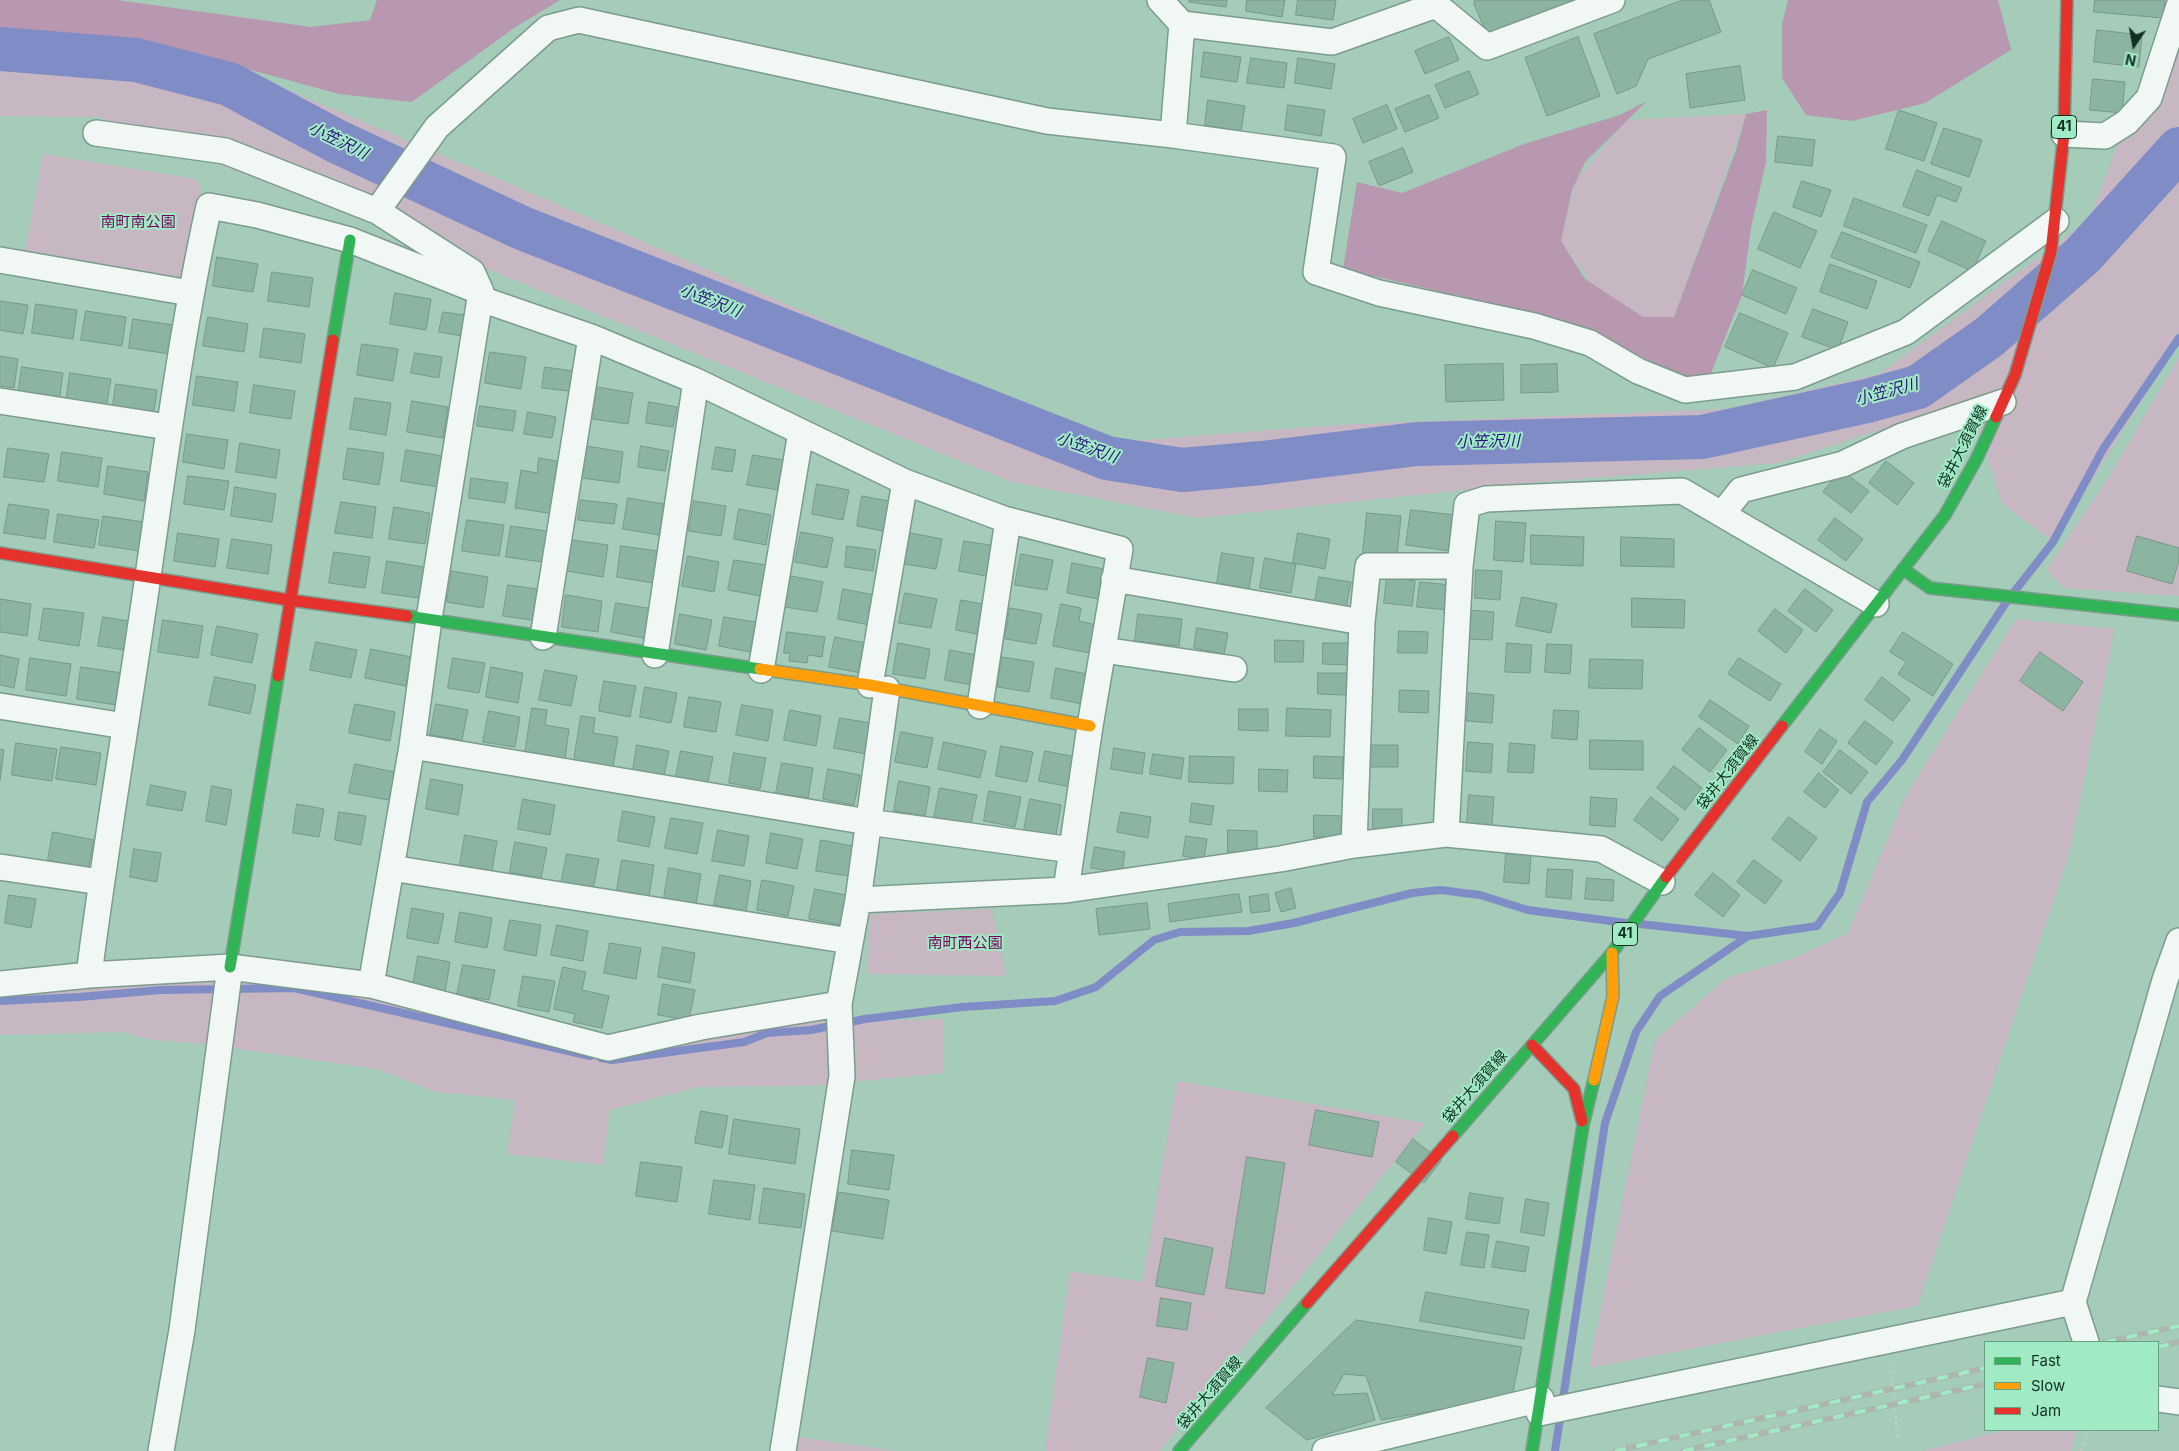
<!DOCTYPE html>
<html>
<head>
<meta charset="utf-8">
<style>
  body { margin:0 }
  #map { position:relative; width:2179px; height:1451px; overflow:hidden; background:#a4ccb8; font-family:Inter,sans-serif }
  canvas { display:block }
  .legend { position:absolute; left:1984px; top:1341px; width:175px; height:90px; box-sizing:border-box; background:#a0eac4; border:1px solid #67a083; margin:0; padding:6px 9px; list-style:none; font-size:15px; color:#123022 }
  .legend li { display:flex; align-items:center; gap:10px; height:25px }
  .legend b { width:25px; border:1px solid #67a083 }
  .north { position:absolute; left:2109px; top:20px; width:50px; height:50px; -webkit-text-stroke:4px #a0eac4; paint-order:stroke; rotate:192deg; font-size:14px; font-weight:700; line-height:20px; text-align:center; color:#123022 }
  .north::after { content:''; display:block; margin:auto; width:18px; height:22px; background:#123022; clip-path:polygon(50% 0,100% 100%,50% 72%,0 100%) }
</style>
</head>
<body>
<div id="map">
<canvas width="2179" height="1451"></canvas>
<ul class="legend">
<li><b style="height:6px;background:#30b455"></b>Fast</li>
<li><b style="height:6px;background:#ff9f0a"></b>Slow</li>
<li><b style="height:6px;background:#e5322d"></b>Jam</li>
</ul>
<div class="north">N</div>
</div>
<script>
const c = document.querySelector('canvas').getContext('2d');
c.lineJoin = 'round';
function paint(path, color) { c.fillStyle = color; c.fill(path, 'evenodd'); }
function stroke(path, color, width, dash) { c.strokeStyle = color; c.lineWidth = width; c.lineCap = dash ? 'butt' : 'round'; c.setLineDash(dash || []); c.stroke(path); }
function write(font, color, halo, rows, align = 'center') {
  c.font = font + ' Inter,"Noto Sans JP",sans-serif'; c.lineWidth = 4; c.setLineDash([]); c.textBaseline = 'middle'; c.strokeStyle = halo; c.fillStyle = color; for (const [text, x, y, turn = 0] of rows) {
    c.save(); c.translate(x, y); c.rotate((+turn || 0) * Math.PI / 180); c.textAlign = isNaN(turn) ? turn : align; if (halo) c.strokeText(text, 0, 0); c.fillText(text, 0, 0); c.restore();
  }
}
const green = new Path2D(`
  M2173,0H2179V341L2053,542L2002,503L1970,401L1778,463L1530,483L1198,518L1012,482L487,269L98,117L0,116V31L114,32L260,78L527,191L1105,443L1335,425L1726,409L1879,374L2089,220Z
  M1746,114L1674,317H1643L1592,284L1561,241L1576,180L1627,120Z
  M43,154L197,179L201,192L183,275L173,280L24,255Z
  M2179,357V596L2064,588L2046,570L2109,477Z
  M2016,619L2115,629L2068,858L1917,1306L1589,1368L1655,1040L1728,977L1792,959L1848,933L1906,795Z
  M992,909L1006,976L868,974L869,914Z
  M230,967L632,1042L815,1022L943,1019V1073L812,1086L698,1087L610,1110L603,1165L507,1154L515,1100L436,1092L377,1069L196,1043L153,1040L121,1032L0,1035V993Z
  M1177,1081L1425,1123L1160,1451H1045L1070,1271L1142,1282Z
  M2006,1430H2077L2071,1451H1921Z
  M785,1435L896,1451H783Z`);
const forest = new Path2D(`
  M0,0H117L311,27L370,20L377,0H560L514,28L412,102L339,94L137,39L0,33Z
  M1788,0H1998L2011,50L1925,103L1852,121L1806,115L1782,78V24Z
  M1647,101L1585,162L1572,190L1561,241L1585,279L1643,317H1674L1736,150L1746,114L1767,110L1766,162L1751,228L1742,295L1709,378L1680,376L1582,327L1489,303L1343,269L1357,182L1402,193L1524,144L1620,115Z`);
const stream = new Path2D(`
  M2014,592L2053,542L2103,449L2179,338
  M1640,924L1748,936L1817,926L1840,893L1867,802L1902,760L2007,601
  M0,1001L79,997L161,990L294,988L590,1056
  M601,1058L612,1060L744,1042L767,1033L811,1030L865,1019L962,1007L1055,1001L1096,987L1154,940L1180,932L1248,931L1294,923L1412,893L1440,890L1480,895L1528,910L1626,923
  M1555,1451L1605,1123L1636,1032L1660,996L1748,936`);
const river = new Path2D(`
  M0,49L136,60L229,84L336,141L522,228L1107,458L1182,470L1262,463L1417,444L1702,437L1867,401L1918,387L1989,337L2083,255L2179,149`);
const building = new Path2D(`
  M1190,0H1227L1226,7L1189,2Z
  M1247,0H1285L1282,17L1246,11Z
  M1298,0H1336L1333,20L1296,15Z
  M1475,0H1592L1491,44L1474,4Z
  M1683,0H1709L1721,32L1648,59L1636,86L1617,94L1594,34Z
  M2095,0H2165L2163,18L2094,12Z
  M2097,30L2142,35L2139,67L2094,62Z
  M1449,37L1459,60L1425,74L1415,51Z
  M1578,37L1600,96L1547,116L1525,58Z
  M1204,52L1241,57L1237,82L1201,77Z
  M1251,58L1287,63L1284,88L1247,83Z
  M1298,58L1335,64L1331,89L1295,83Z
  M1740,66L1745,100L1690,108L1686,74Z
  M1469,71L1479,94L1445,108L1435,85Z
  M2093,79L2125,82L2122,113L2090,110Z
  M1429,95L1439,118L1405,132L1395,109Z
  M1208,100L1245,106L1241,131L1205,125Z
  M1288,105L1325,110L1321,136L1285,130Z
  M1387,105L1397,129L1363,143L1353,119Z
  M1899,110L1937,123L1924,161L1886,149Z
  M1944,128L1982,140L1969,177L1931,164Z
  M1778,136L1815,140L1812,166L1775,162Z
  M1403,148L1413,172L1379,186L1369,162Z
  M1917,170L1962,188L1956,202L1937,195L1929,216L1903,206Z
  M1802,181L1831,190L1821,217L1793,207Z
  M1854,198L1927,225L1916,253L1844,226Z
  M1774,212L1817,231L1800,268L1758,249Z
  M1942,221L1986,241L1972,271L1928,251Z
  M1842,232L1920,262L1910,288L1831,257Z
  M217,257L258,264L253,292L213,286Z
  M1830,264L1877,281L1867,309L1820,292Z
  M1753,270L1797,288L1786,314L1742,295Z
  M272,272L313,278L309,307L268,301Z
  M395,293L431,299L426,330L390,324Z
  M0,301L28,305L23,334L0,330Z
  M36,304L77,310L73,339L32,333Z
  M1813,309L1848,322L1838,350L1802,337Z
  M86,311L126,317L122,346L81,340Z
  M443,312L471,316L467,337L439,332Z
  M1740,313L1788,333L1773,368L1725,347Z
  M208,317L248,324L244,352L203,346Z
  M133,319L174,325L170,354L129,348Z
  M264,328L305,334L301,363L260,357Z
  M362,344L398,349L393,381L357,375Z
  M490,352L526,357L521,389L485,383Z
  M415,353L442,357L439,378L411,373Z
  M0,356L18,359L14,388L0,386Z
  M1503,364L1504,400L1446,402L1445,365Z
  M1557,364L1558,392L1521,393V365Z
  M22,367L63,373L59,402L18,396Z
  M545,367L581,372L578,392L542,388Z
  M70,373L111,379L106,408L66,402Z
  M197,376L238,382L234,411L193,405Z
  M116,384L157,390L153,418L112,413Z
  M254,385L295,391L291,419L250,413Z
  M597,387L633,393L628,424L592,419Z
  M355,398L391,403L386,435L350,429Z
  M412,401L448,407L443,438L407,432Z
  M649,402L677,407L673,427L646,423Z
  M480,406L516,411L513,431L477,426Z
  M528,412L556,417L552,438L524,434Z
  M187,434L228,440L224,469L183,462Z
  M240,443L280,450L276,478L236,472Z
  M587,446L623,452L619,483L582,478Z
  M641,446L669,451L665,471L638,467Z
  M716,447L736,450L732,472L712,469Z
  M8,448L49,454L44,482L4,477Z
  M348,448L384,453L379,485L343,479Z
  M406,450L443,456L438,487L401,481Z
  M62,452L102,458L98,487L58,481Z
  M753,455L784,460L779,490L747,485Z
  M539,458L563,462L554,514L515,508L521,470L537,473Z
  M1886,461L1914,483L1897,505L1869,483Z
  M108,466L148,472L144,501L104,494Z
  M1841,470L1869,491L1851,513L1823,492Z
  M188,476L229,481L224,510L184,504Z
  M471,478L508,483L505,503L469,498Z
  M817,484L849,490L843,520L812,514Z
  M235,487L276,494L272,522L231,516Z
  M862,496L894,502L888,532L857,526Z
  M628,498L664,504L659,535L623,529Z
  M581,500L617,504L614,524L578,520Z
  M694,501L726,506L721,536L689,531Z
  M341,502L376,507L372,538L335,533Z
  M9,504L49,510L45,539L4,533Z
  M394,507L430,513L425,544L389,539Z
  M739,509L771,515L766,545L734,539Z
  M1411,510L1456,515L1451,551L1406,545Z
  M1367,513L1401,516L1397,556L1363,553Z
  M58,514L99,520L94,548L54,542Z
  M103,516L144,522L140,551L99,545Z
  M1835,518L1863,539L1846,561L1818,540Z
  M467,520L504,525L499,556L462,551Z
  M1496,521L1526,523L1523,562L1494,560Z
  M511,526L547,531L542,562L506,557Z
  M801,532L833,538L827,568L795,562Z
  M178,533L219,539L215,567L174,561Z
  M910,533L942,539L936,569L904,564Z
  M1298,533L1330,539L1325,569L1293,563Z
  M1531,535L1584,537L1583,566L1531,564Z
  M2137,536L2179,548V560L2172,584L2127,571Z
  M1621,537L1674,539V567L1621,566Z
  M232,539L272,545L268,574L227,568Z
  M572,540L608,545L603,577L567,571Z
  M964,541L996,546L991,577L959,571Z
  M621,546L658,551L653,583L617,577Z
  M847,546L876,550L873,571L845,567Z
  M334,552L370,557L365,588L329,583Z
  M1222,553L1254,558L1249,589L1217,583Z
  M1021,554L1053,560L1047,590L1015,585Z
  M688,556L719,562L714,592L682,586Z
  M1265,558L1296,564L1291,593L1260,588Z
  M734,560L766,565L760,596L728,590Z
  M387,561L424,567L419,598L382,593Z
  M1072,563L1104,569L1098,599L1067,593Z
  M1476,570L1502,571L1500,600L1475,598Z
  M452,571L488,577L483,608L447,602Z
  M791,576L823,582L817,612L785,607Z
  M1319,577L1351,582L1345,613L1314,607Z
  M1387,577L1415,581L1412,606L1384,603Z
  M1420,582L1451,585L1448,610L1417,607Z
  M508,585L544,590L539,621L503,616Z
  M843,589L875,595L870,625L838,619Z
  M1805,589L1833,610L1816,632L1788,611Z
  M905,593L937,599L931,628L899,623Z
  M566,595L602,601L598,632L562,627Z
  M1522,597L1557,604L1551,633L1516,626Z
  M1632,598L1685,600L1684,628L1632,627Z
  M0,599L31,604L27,636L0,632Z
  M961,600L993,606L987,636L956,630Z
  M616,603L654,609L649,639L611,632Z
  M1061,604L1081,608L1079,621L1101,626L1095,654L1053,646Z
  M44,608L84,613L79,646L39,640Z
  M1010,608L1042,614L1036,644L1005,639Z
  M1775,609L1803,630L1786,653L1758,631Z
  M1469,610L1494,612L1492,640L1467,639Z
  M680,614L712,620L706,650L675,644Z
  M1138,614L1182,619L1179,646L1135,641Z
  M103,617L129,621L125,650L98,646Z
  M724,617L756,622L750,652L719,646Z
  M163,620L203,626L198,658L158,652Z
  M217,626L258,634L252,663L211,655Z
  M1197,628L1228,633L1224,654L1194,648Z
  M1399,631L1428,632L1427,653H1398Z
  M787,632L825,637L822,657L808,655L807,663L789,661L790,653H784Z
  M1903,632L1953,664L1933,696L1898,674L1906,662L1890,652Z
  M835,637L866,643L861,673L829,667Z
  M1275,640L1304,641L1303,662H1275Z
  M316,642L357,650L351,678L310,670Z
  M898,643L930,649L925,679L893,674Z
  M1323,643H1352V665L1323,664Z
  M1507,643L1532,645L1530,673L1505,672Z
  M1547,644L1572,645L1570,674L1545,672Z
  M371,649L411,657L406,686L365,678Z
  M950,650L982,656L977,686L945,680Z
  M2040,652L2083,682L2063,711L2020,681Z
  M0,655L19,659L14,688L0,685Z
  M1002,657L1034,662L1029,692L997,687Z
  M30,658L71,664L66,696L26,690Z
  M453,658L485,663L479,693L448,688Z
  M1739,658L1781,684L1770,701L1728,674Z
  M1590,659L1643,660L1642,689L1589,688Z
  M81,667L122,673L117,705L77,699Z
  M491,667L523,673L518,703L486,697Z
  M1056,668L1088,674L1083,704L1051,698Z
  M545,670L577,676L571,706L539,700Z
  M1318,673H1347L1346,695L1318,694Z
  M215,677L256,685L250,714L209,705Z
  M1882,677L1910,699L1893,721L1865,700Z
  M604,681L636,686L630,717L599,711Z
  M645,687L677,693L671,723L640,717Z
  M1400,690L1429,691L1428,713L1399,712Z
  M1469,693L1494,695L1492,723L1467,721Z
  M689,697L721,702L716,732L684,727Z
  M1710,700L1749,726L1738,744L1699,717Z
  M355,704L395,712L390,741L349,733Z
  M436,704L468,710L462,740L430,735Z
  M742,705L773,710L768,741L736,735Z
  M532,708L547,710L545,725L569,729L565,759L525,753Z
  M1287,708L1331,710L1330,737L1286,736Z
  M1239,709H1268V731L1239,730Z
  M790,710L821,716L816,746L784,740Z
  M1554,710L1579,711L1577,740L1552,738Z
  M489,711L520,717L515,747L483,742Z
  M581,716L595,718L593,733L618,737L613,767L574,761Z
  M840,718L871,723L866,754L834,748Z
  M1865,721L1893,742L1876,765L1848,743Z
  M1699,728L1727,750L1710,772L1682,750Z
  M1820,729L1837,741L1822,764L1805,752Z
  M901,732L933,738L927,768L895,762Z
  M1590,740L1643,741V770L1590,769Z
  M944,742L986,751L980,778L938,769Z
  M1468,742L1493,744L1491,773L1466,771Z
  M16,743L57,749L52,781L12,775Z
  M1510,743L1535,745L1533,773L1508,772Z
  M637,745L669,751L663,781L632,776Z
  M1369,745H1398V767H1369Z
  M1001,746L1033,752L1027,782L996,776Z
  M61,747L101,753L96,785L56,779Z
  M1114,748L1145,753L1142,774L1111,769Z
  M0,749L4,750L0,780Z
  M1840,750L1868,772L1851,794L1823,772Z
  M681,751L713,757L707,787L675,781Z
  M1045,751L1076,757L1071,787L1039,781Z
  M734,753L766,758L760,789L729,783Z
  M1153,754L1184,758L1181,779L1150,774Z
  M1190,756L1234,757L1233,784L1189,782Z
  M1314,756L1343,757V779L1314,778Z
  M782,763L813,768L808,798L776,793Z
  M355,764L395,772L389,800L349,793Z
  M1674,766L1702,788L1685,810L1657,788Z
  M828,769L860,775L854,805L823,799Z
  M1259,769L1288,770L1287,792L1259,791Z
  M1819,773L1839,790L1825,808L1804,792Z
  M431,779L463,785L458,815L426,809Z
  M899,781L930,787L925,816L894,811Z
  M151,785L186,792L182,811L147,805Z
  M212,786L232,790L226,825L206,821Z
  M940,788L977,795L971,824L934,817Z
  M989,791L1021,797L1015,827L984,821Z
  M1469,795L1494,797L1492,825L1467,824Z
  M1591,797L1617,799L1615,827L1590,825Z
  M1651,797L1679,819L1662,841L1634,820Z
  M523,799L555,805L550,835L518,829Z
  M1030,799L1061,805L1056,835L1024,830Z
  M1192,803L1214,806L1211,825L1190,822Z
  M297,804L324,809L319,837L293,833Z
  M1373,809H1402V831L1373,830Z
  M623,811L655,817L649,847L618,841Z
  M339,812L366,816L361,845L335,840Z
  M1121,812L1151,817L1148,838L1117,832Z
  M1314,815L1343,816V837H1314Z
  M1789,817L1817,838L1800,861L1772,839Z
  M671,818L703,823L697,854L665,848Z
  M718,830L749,836L744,866L712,861Z
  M1228,830L1257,831V852H1228Z
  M53,832L94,840L88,869L48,860Z
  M771,833L803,839L797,869L766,863Z
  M465,835L497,841L492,871L460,865Z
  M1186,836L1207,839L1204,859L1183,856Z
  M821,840L853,846L848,876L816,871Z
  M515,842L547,848L541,878L510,872Z
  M1095,847L1125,852L1122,873L1091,868Z
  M134,849L161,853L157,882L130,877Z
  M567,854L599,859L593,889L561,884Z
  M1506,854L1531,855L1529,884L1504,882Z
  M622,860L654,865L649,896L617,890Z
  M1754,860L1782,881L1765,904L1737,882Z
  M669,868L701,874L696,904L664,898Z
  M1548,869L1573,870L1571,899L1546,897Z
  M1713,873L1740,895L1723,917L1695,895Z
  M720,875L751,881L746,911L714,905Z
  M1587,878L1614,880L1613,901L1585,899Z
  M762,880L794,886L788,916L757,910Z
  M1291,888L1296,908L1281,912L1275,893Z
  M815,889L846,895L841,925L809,919Z
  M1239,894L1242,912L1170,922L1168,904Z
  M1268,894L1270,911L1251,913L1249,897Z
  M9,895L36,899L31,928L5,923Z
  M1147,903L1150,929L1099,935L1096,909Z
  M412,908L444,914L438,944L407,938Z
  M460,912L492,918L487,948L455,942Z
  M510,920L541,925L536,956L504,950Z
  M557,925L588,931L583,961L551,955Z
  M610,943L641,948L636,979L604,973Z
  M663,947L695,953L690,983L658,977Z
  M418,956L450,962L445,992L413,986Z
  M463,965L495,970L489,1000L457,995Z
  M563,967L586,972L582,990L609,996L602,1028L573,1022L575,1014L554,1009Z
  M523,976L555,981L549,1012L518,1006Z
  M663,984L695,990L689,1020L658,1015Z
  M1316,1110L1379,1122L1372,1157L1309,1145Z
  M701,1111L728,1116L722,1148L695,1143Z
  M734,1119L800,1129L795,1164L729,1154Z
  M1413,1139L1441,1161L1424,1183L1396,1162Z
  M852,1150L894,1155L889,1190L848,1184Z
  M1247,1157L1285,1163L1264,1294L1226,1288Z
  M641,1162L682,1167L677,1202L636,1196Z
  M714,1180L755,1185L750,1220L709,1214Z
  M764,1188L805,1194L801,1228L759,1223Z
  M839,1192L889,1200L883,1239L832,1231Z
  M1470,1193L1503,1198L1499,1224L1466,1219Z
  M1526,1199L1549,1203L1544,1236L1521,1232Z
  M1429,1218L1452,1222L1446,1254L1424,1250Z
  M1467,1232L1489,1235L1484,1268L1461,1265Z
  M1165,1238L1213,1248L1204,1295L1156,1286Z
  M1497,1241L1529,1247L1525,1272L1492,1267Z
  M1426,1292L1529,1310L1524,1339L1420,1321Z
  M1161,1298L1191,1303L1187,1330L1157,1326Z
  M1356,1320L1522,1347L1512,1397L1381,1420L1366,1376L1344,1374L1332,1395L1367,1393L1375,1420L1307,1440L1266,1408Z
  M1148,1358L1174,1363L1166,1403L1140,1397Z`);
const path = new Path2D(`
  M1890,1364L1898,1441
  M2081,1451L2089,1430`);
const street = new Path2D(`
  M1160,0L1182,24L1173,135
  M1430,0L1487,47L1612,0
  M1182,24L1332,42L1436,5
  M96,133L225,151L377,211L472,272L481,292L429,619L412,746L371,985
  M2064,134L2105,136L2127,122L2149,98L2179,6
  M377,211L437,127L548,28L579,20L1047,121L1173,135L1333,157L1316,272L1379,293L1534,326L1590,343L1638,371L1685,390L1795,377L1906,332L2056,221
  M0,260L190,293
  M481,299L591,337L696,381L905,482L1004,519L1120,549L1090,726L1066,890
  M0,401L168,427
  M1722,514L1741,490L1843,464L1902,436L2003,402
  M1114,579L1362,622
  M543,637L591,337
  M1103,650L1234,669
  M655,655L696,381
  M761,670L801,432
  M870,685L905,482
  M0,706L125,726
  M980,706L1008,520
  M412,746L868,822L1072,850
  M1446,834L1460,566L1467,505L1486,499L1682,491L1876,604
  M1354,845L1362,622L1368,566H1460
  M0,867L101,882
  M391,868L850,941
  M858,900L1066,890L1280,859L1354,845L1446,834L1601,849L1662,882
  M89,975C106,841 129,709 148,576C166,452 182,328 209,206L257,215L350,240L481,292
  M0,984L89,975L230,967L371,985L608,1048L701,1027L839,1004
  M2073,1302L2086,1342
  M2158,1399L2179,1402
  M1539,1413L2073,1302L2165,980L2179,941
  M161,1451L182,1330L230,967
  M783,1451L842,1076L839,1004L858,900L887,689
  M1325,1451L1541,1399`);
const fast = new Path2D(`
  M333,340L350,240
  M1903,569L1930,588L2179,615
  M407,616L760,669
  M1782,726L1945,515L1977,458L1996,417
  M230,967L278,676
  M1453,1136L1612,953L1666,877
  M1179,1451L1307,1303
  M1532,1451L1583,1125L1594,1080`);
const slow = new Path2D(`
  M760,669L870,685L1090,726
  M1594,1080L1613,996L1612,953`);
const jam = new Path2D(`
  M1996,417L2015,375L2051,252L2064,134L2067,0
  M0,553L289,600L407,616
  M278,676L333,340
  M1666,877L1782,726
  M1532,1045L1574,1089L1582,1121
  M1307,1303L1453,1136`);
const rail = new Path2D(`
  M2105,1342L2179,1326
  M2158,1347L2179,1342
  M1615,1451L1985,1368
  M1683,1451L1985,1384`);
const shields = [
  [2064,127,25],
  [1625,934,25]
];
const shieldNames = [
  ["41",2064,127],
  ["41",1625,934]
];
const parkNames = [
  ["南町南公園",138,222],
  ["南町西公園",965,943]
];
const streetNames = [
  ["袋井大須賀線",1963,447,-63],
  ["袋井大須賀線",1728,772,-52],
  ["袋井大須賀線",1475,1087,-49],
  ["袋井大須賀線",1210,1393,-49]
];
const waterNames = [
  ["小笠沢川",338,141,26],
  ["小笠沢川",710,301,21],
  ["小笠沢川",1887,392,-15],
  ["小笠沢川",1488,442,-1],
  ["小笠沢川",1087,448,19]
];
paint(green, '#c6b7c2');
paint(forest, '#b897b0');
stroke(stream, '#808cc6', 8);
stroke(river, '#808cc6', 44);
paint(building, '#8bb4a1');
stroke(building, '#799889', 1);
stroke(street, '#7c9c8d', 28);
stroke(fast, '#7c9c8d', 14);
stroke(slow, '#7c9c8d', 14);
stroke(jam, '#7c9c8d', 14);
stroke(path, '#bfccc6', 3, [2.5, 4]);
stroke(street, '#f1f7f4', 25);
stroke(fast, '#30b455', 11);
stroke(slow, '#ff9f0a', 11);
stroke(jam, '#e5322d', 11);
stroke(rail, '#acb5b0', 5.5);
stroke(rail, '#a0eac4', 4, [11]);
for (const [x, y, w] of shields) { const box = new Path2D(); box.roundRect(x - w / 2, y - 11.5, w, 23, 4); c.fillStyle = '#a0eac4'; c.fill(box); stroke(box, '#123022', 1); }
write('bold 14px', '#123022', null, shieldNames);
write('15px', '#79005e', '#a0eac4', parkNames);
write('15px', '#123022', '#a0eac4', streetNames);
write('italic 16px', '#2b1081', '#a0eac4', waterNames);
</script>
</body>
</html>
